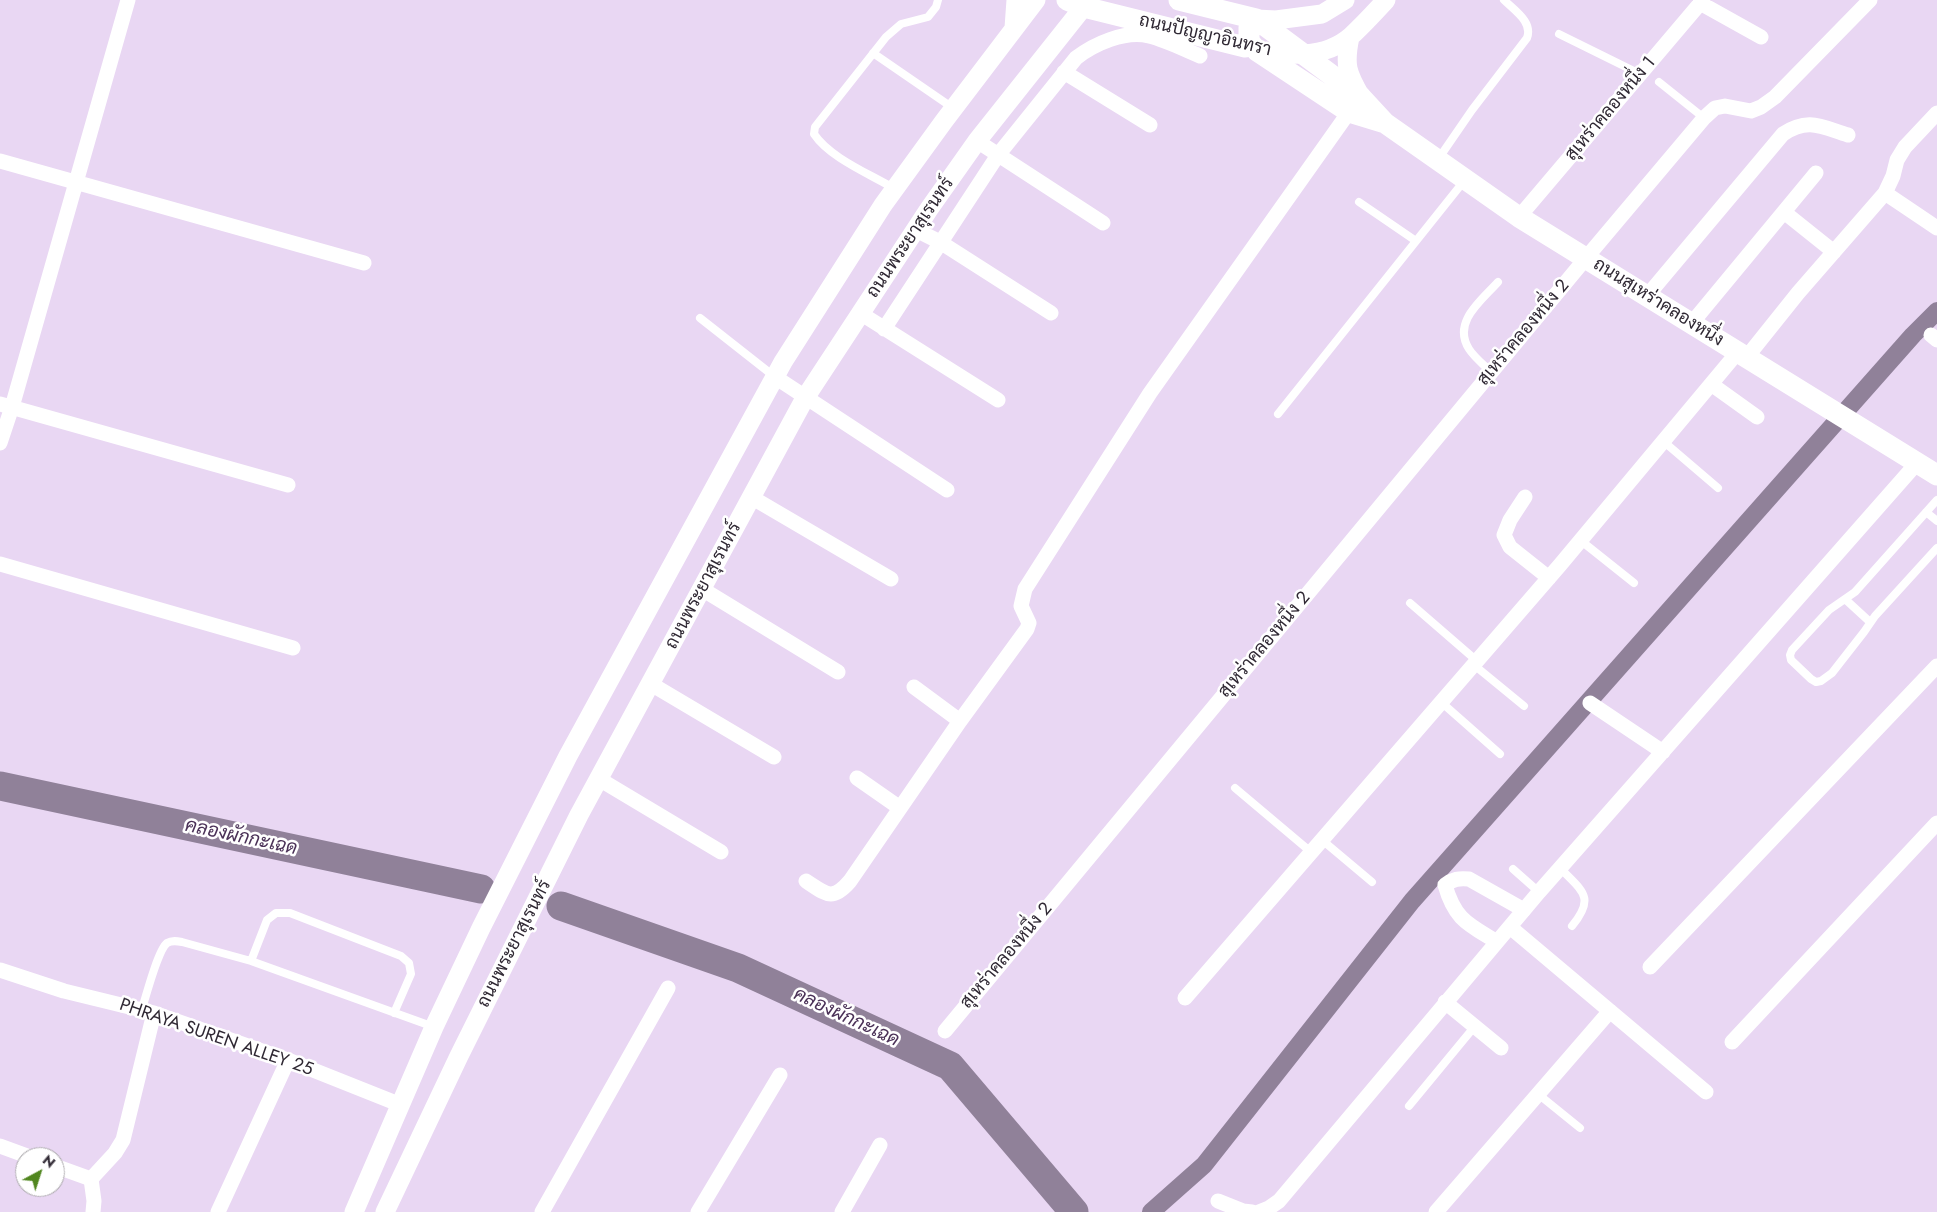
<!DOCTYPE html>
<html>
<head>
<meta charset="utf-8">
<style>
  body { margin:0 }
  #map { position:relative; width:1937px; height:1212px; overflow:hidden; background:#e9d7f3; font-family:Jost,sans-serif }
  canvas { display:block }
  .north { position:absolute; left:15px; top:1147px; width:50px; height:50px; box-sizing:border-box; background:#fff; border:1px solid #aca9ad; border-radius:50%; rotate:40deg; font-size:14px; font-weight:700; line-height:20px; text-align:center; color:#2f2833 }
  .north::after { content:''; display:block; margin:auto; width:18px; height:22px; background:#51861f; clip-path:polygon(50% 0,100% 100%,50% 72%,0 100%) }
</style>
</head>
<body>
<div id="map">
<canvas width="1937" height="1212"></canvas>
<div class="north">N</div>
</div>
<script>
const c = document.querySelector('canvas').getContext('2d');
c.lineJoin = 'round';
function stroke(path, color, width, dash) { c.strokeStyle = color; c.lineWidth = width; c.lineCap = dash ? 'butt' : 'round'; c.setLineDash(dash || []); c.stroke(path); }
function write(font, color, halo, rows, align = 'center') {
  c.font = font + ' Jost,Sarabun,sans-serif'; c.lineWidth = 5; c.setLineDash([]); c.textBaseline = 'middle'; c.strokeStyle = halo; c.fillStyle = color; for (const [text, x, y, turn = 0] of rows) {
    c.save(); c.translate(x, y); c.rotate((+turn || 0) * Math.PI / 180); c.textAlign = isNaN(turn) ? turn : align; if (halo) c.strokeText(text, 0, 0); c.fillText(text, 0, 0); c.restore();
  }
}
const canal = new Path2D(`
  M1151,1212L1204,1165L1412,901L1913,335L1937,311`);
const river = new Path2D(`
  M0,786L481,889
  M561,906L738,968L950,1066L1074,1212`);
const service = new Path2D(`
  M1559,34L1640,74
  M873,53L953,108
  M1659,82L1704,118
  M1439,158L1472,110L1527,38C1533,22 1515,11 1504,0
  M895,189C870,174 830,158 814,134L815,127L886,37L901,24L928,17L936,7L938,0
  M1359,202L1416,241
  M700,318L775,377
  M1491,372C1484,365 1474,357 1469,349C1452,322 1481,301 1498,282
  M1278,414L1464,181
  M1663,441L1718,488
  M1937,500L1855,592L1829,610L1792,650L1790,655L1791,660L1811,679L1816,682L1821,681L1832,673L1864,632L1875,616L1937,548
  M1926,512L1937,521
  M1580,540L1634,583
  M1845,599L1870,622
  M1410,603L1477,661
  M1474,665L1524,706
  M1441,702L1500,754
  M1235,788L1311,852
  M1322,840L1372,882
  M1560,868C1582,891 1596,897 1572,926
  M1513,869L1539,892
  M142,1009C146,996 158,950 167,943C172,940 177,941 182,942L251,961
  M394,1013L411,974L409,963L401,956L290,913H276L267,920L251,961L434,1027
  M1538,1094L1580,1128
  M1409,1106L1475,1026`);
const minor = new Path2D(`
  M1700,3L1761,37
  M1064,72L1150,125
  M977,141L1103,223
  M0,161L364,263
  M1885,193L1937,228
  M1784,212L1834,252
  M1519,217L1703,0
  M916,230L940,242L1051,313
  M1647,296L1783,134C1808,117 1822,127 1848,135
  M860,313L998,400
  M1691,324L1816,173
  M884,329L998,155L1076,58C1094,44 1125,30 1149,36C1166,40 1183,49 1200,56
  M1931,335L1937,340
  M1746,358L1798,293L1885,193L1893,176L1897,160L1905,147L1937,113
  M775,377L947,490
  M1711,384L1757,417
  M0,404L288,485
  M0,443L12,407L128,0
  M751,497L891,579
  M1525,497L1510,520L1504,535L1510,547L1549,578
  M0,564L293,648
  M702,589L838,672
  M651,684L774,757
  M914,687L960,721
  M1590,703L1663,752
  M857,778L900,808
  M599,779L721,852
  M806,881C826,894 832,902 850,881L960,721L1027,629L1029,623L1021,606L1025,589L1150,393L1349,112
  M1510,927L1706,1092
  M1497,942C1468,924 1455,920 1445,885C1453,879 1459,878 1469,879L1524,910
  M1650,967L1937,666
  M0,970L64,991L154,1013L288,1060L401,1105
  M1185,998L1560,565L1737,353
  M1445,1002L1501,1048
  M945,1031L1586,258L1704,118L1715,108L1725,106L1751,111L1761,107L1775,97L1870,0
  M1732,1042L1937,823
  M0,1146L30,1157
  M55,1166L91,1179
  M91,1179L115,1153L123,1140L154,1013
  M91,1179L94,1201L93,1212
  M1218,1201L1243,1211L1252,1212
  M218,1212L288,1060
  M542,1212L668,988
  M698,1212L780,1075
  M842,1212L880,1145
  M1259,1212L1269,1208L1279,1201L1539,892L1917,463
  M1436,1212L1610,1011`);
const tertiary = new Path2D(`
  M1256,19L1276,20L1322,14L1345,0
  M1014,28L1016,0
  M1350,37C1344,65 1347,73 1361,97
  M1255,50C1287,56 1325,59 1351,36C1363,25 1375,12 1386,0
  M354,1212L434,1027L481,928L568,756L783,362L883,205L944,121L1036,0
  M385,1212L459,1056L579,815L805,398L929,209L977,141L1089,0`);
const secondary = new Path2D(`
  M1067,0L1084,7L1245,47
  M1179,0L1256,19L1361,97L1385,123
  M1256,19L1249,27V41L1257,51L1349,112L1385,123L1519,217L1937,475`);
const streetNames = [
  ["ถนนปัญญาอินทรา",1205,36,13],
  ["สุเหร่าคลองหนึ่ง 1",1611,109,-50],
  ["ถนนพระยาสุเรนทร์",911,238,-56],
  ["ถนนสุเหร่าคลองหนึ่ง",1658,303,32],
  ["สุเหร่าคลองหนึ่ง 2",1524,333,-50],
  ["ถนนพระยาสุเรนทร์",704,586,-62],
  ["สุเหร่าคลองหนึ่ง 2",1265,645,-50],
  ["ถนนพระยาสุเรนทร์",515,944,-63],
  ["สุเหร่าคลองหนึ่ง 2",1007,956,-50],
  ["PHRAYA SUREN ALLEY 25",216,1038,19]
];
const waterNames = [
  ["คลองผักกะเฉด",241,838,12],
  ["คลองผักกะเฉด",846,1018,25]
];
stroke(canal, '#908199', 18);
stroke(river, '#908199', 29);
stroke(service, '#fff', 8);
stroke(minor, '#fff', 15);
stroke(tertiary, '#fff', 19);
stroke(secondary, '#fff', 21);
write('18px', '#2f2833', '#fff', streetNames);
write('italic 19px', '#4b3258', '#fff', waterNames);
</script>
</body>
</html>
